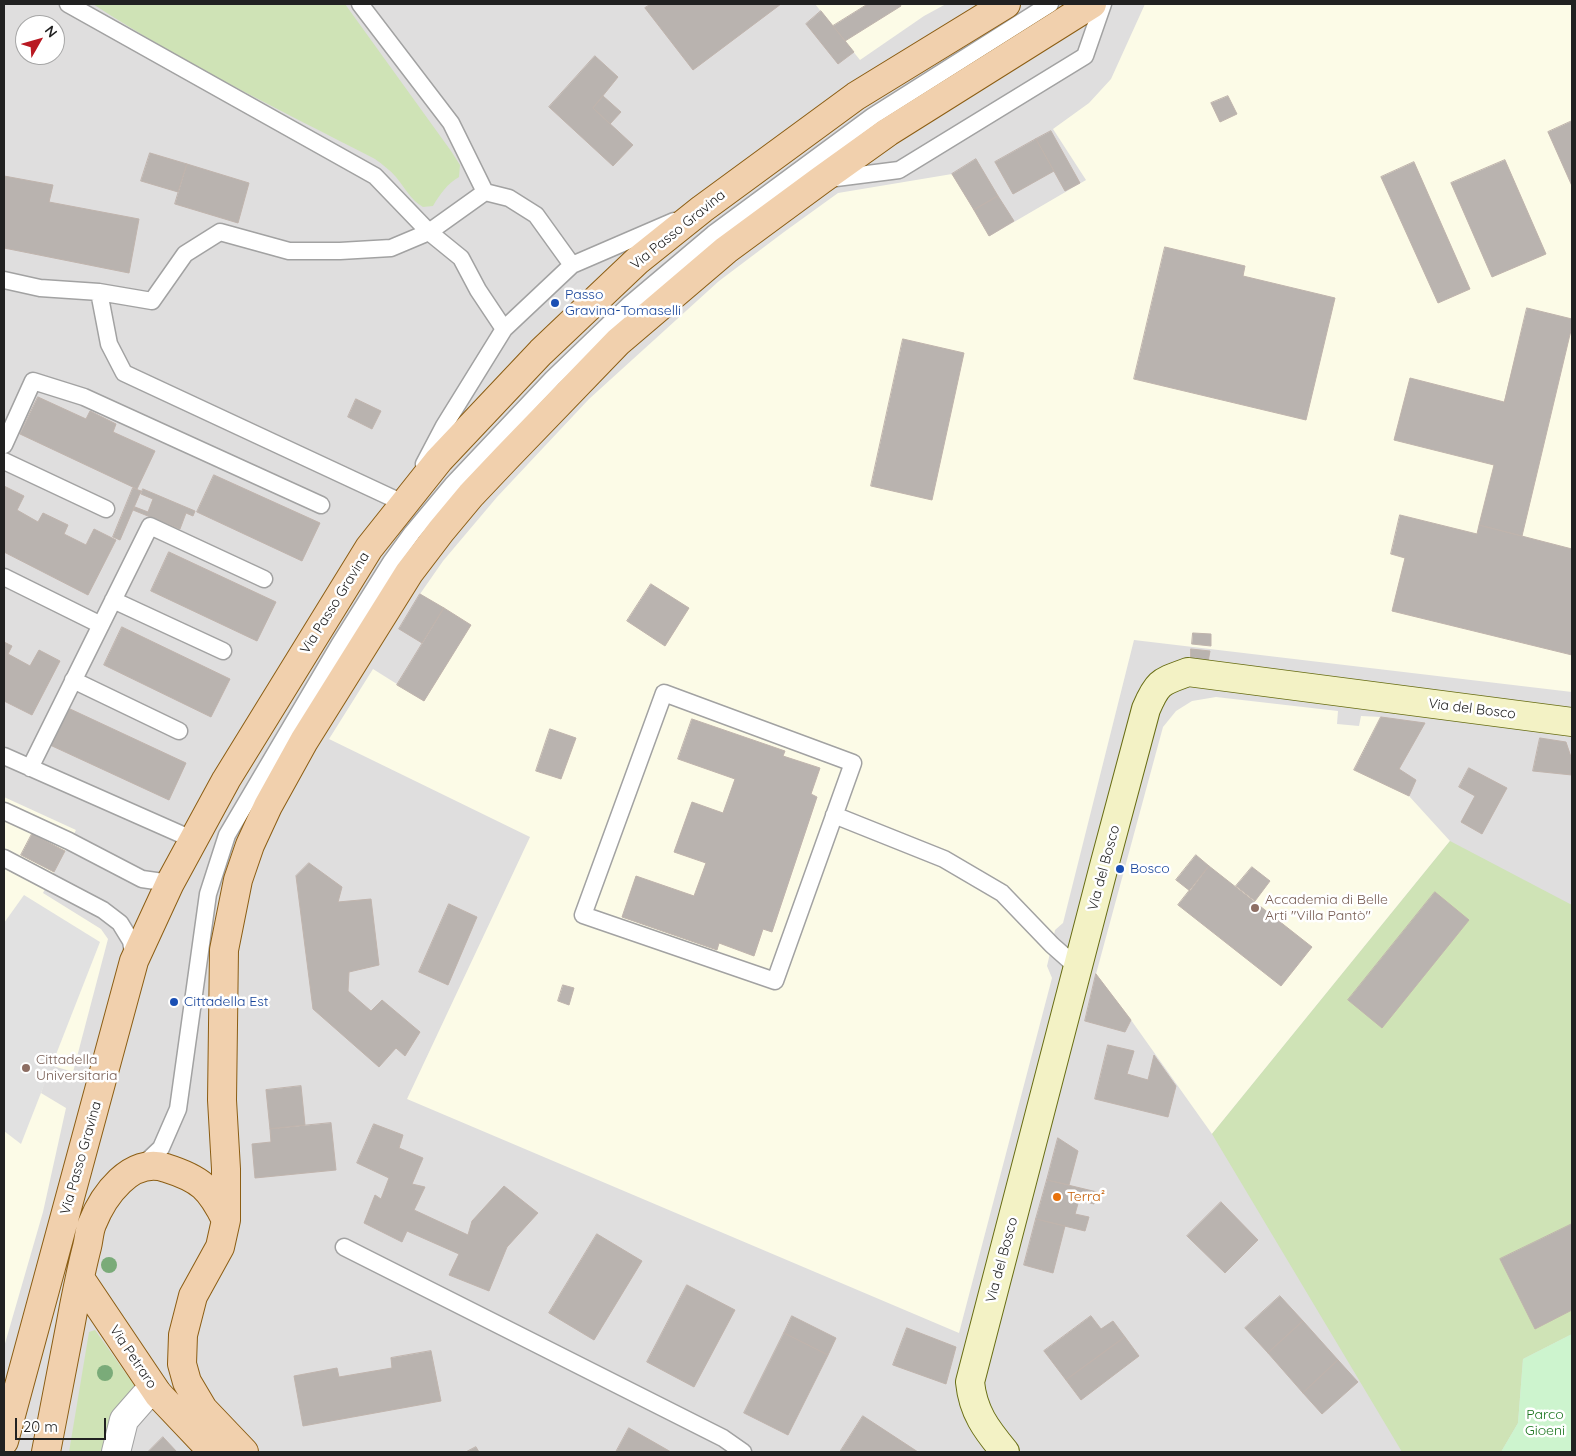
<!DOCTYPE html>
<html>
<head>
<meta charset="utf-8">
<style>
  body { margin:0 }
  #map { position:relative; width:1576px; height:1456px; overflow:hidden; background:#f0eee9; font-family:Quicksand,sans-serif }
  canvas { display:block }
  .frame { position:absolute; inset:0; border:5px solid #212121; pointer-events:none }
  .north { position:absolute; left:15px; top:15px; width:50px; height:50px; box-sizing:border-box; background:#fff; border:1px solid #a6a6a6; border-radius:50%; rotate:52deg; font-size:14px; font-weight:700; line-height:20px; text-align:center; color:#212121 }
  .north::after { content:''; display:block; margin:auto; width:18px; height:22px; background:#b91922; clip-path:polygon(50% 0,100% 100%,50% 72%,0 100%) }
  .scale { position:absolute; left:15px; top:1418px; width:91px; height:22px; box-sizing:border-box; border:2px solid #212121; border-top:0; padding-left:6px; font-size:15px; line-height:18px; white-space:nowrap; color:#212121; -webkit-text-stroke:4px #fff; paint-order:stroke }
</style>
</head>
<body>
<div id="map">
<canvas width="1576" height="1456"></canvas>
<div class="frame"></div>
<div class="north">N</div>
<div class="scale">20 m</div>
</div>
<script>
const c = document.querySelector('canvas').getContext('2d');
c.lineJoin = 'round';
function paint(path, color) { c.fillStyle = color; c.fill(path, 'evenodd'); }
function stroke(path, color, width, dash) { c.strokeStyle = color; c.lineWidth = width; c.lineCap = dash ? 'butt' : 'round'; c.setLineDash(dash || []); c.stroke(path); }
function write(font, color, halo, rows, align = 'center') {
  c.font = font + ' Quicksand,sans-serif'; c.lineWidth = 5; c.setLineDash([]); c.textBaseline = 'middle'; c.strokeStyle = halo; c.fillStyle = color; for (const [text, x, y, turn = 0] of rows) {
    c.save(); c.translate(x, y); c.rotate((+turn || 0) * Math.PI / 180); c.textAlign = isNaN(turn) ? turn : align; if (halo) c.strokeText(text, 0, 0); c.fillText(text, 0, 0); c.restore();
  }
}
const residential = new Path2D(`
  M4,4H1572V1452H4ZM25,25H55V55H25Z`);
const education = new Path2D(`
  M815,4H946L924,16L860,60Z
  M1145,4H1572V692L1134,640L1063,923L1055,930L1052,945L1047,966L1052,978L959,1333L407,1099L530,837L329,739L373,669L424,701L470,625L420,594L443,561L497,497L589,399L719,281L784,232L838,193L952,174L990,236L1086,180L1053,129L1089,103L1111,79Z
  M1216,697L1338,711L1337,724L1359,726L1361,716L1381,717L1355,770L1409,796L1450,841L1212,1134L1131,1020L1096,974L1163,727L1176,711L1192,701Z
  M4,797L76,830L43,893L101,929L108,939L73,1072L50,1065L41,1093L66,1108L43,1212L4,1347Z`);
const grass = new Path2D(`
  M93,4H345L451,151L460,165L459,177C447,184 440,194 433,206L423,207C410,199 406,189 396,177C390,170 383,165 375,159C280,110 183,63 93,4Z
  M1450,841L1572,905V1334L1523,1359L1518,1423L1501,1452H1402L1212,1134Z
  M95,1330L134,1385L133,1393L105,1452H69L89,1332Z`);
const park = new Path2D(`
  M1572,1334V1452H1501L1518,1423L1523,1359Z`);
const parking = new Path2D(`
  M24,895L100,942L21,1144L4,1131V923Z`);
const building = new Path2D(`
  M651,4H781L693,70L645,8Z
  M868,4H900L901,6L845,41L833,26Z
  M821,11L854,52L838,64L806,24Z
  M595,56L618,77L593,108L633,145L613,166L549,107Z
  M603,96L621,112L610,124L593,108Z
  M1228,96L1237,114L1220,122L1211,103Z
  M1572,121V186L1548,132Z
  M1051,131L1080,183L1065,191L1036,139Z
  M1036,139L1054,171L1013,194L995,162Z
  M150,153L187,164L178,192L141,181Z
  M976,159L998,196L974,210L952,174Z
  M1505,160L1546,254L1492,277L1451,183Z
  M1414,162L1470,289L1438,303L1381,177Z
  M187,164L249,183L238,223L175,204Z
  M4,176L53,185L49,202L139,219L129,273L4,248Z
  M998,196L1014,221L989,236L974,210Z
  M1165,247L1245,266L1243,276L1335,298L1306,420L1134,379Z
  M1527,308L1572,319V326L1522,536L1479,525L1494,465L1394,440L1410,378L1504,402Z
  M903,339L964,353L932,500L871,486Z
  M38,397L86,419L90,411L116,424L113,432L155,451L137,489L20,434Z
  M356,399L381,411L372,429L348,417Z
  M214,475L320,523L302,561L197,512Z
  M4,486L24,496L17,510L38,522L43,513L68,525L64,534L86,545L94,529L116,540L88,595L4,552Z
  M133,488L141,491L120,540L113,537Z
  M143,489L195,511L193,516L186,513L180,529L133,510L135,507L148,512L153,499L141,494Z
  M1400,515L1477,534L1479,525L1572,549V655L1392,611L1405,558L1391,554Z
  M169,552L276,602L257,641L151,591Z
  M651,584L689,608L665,646L627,621Z
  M420,594L444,608L422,643L399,629Z
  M444,608L471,625L424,701L397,685Z
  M122,627L230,679L211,717L104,665Z
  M1193,633L1211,634V646L1192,644Z
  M4,642L12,646L8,654L30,666L39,650L60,661L32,715L4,701Z
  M1191,649L1210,651L1208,662L1191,661Z
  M68,708L186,763L169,800L50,745Z
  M1381,717L1425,723L1399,769L1416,780L1409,796L1354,770Z
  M692,719L785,751L783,756L820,768L811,794L817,797L772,932L763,929L754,956L719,943L717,950L622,917L636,876L694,896L706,863L674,852L692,802L723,813L735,779L678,759Z
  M550,729L576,738L561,779L536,771Z
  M1540,738L1566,742L1572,760V775L1533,771Z
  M1469,768L1507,788L1482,834L1461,822L1475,796L1459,787Z
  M32,834L65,851L54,872L21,855Z
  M1196,855L1209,866L1190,891L1176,880Z
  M309,863L342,887L338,902L371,899L379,965L349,972L348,991L371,1011L382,1000L420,1032L405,1056L396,1048L379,1067L313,1009L296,876Z
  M1209,866L1312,947L1281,986L1178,905Z
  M1252,867L1270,881L1255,901L1236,886Z
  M1435,892L1469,920L1382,1028L1348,1000Z
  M449,904L477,917L448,985L419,972Z
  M1096,974L1131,1020L1125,1032L1085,1021Z
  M563,985L574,988L569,1005L558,1001Z
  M1108,1045L1134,1051L1127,1074L1148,1080L1154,1055L1176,1086L1168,1117L1095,1099Z
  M301,1086L305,1125L270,1129L266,1090Z
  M331,1123L336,1170L255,1178L252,1144L271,1142L270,1129Z
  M374,1124L403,1135L399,1148L423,1158L412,1184L425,1187L414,1210L468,1235L472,1221L504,1186L538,1213L507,1247L489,1291L449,1275L459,1254L407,1231L402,1242L364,1223L375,1195L381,1199L389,1178L357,1163Z
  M1058,1138L1078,1151L1069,1185L1047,1180Z
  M1047,1180L1097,1192L1094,1204L1079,1200L1075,1214L1089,1217L1085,1231L1036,1219Z
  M1221,1202L1258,1240L1225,1273L1187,1236Z
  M1036,1219L1065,1226L1053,1273L1024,1265Z
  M1572,1224V1310L1535,1329L1500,1259Z
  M597,1234L642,1261L594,1340L549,1313Z
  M687,1285L735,1310L694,1387L647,1362Z
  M1280,1296L1303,1321L1268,1353L1245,1328Z
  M792,1316L836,1338L828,1355L784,1333Z
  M1091,1316L1101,1329L1113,1321L1125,1337L1066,1380L1044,1351Z
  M1303,1321L1338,1360L1303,1393L1268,1353Z
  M907,1328L956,1347L946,1384L893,1365Z
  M784,1333L828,1355L788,1435L744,1413Z
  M1125,1337L1139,1356L1081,1400L1066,1380Z
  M431,1351L441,1401L303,1426L294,1376L337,1368L339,1377L392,1368L391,1358Z
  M1338,1360L1358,1382L1322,1414L1303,1393Z
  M863,1416L918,1452H840Z
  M629,1428L671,1452H616Z
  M163,1437L177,1452H148Z
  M476,1447L479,1452H466Z`);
const lane = new Path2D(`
  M68,4L375,176L429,232L485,192L451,123L360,4
  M828,179L899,170L1085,56L1103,4
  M485,192L509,198L536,215L572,265
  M4,280L40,288L99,292L152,301L185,254L220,232L289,251H340L391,248L429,232L461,258L478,290L504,329L444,426L424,464
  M99,292L109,344L124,373L403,503L407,496
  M504,329L572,265L674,221
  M4,445L33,381L84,397L321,505
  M4,461L106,509
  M4,577L101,625
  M113,600L223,651
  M73,680L179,731
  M664,693L853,763L775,981L583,915Z
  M4,756L194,840
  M30,768L150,526L264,579
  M4,811L69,841L142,879L170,883
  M834,815L944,859L1002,893L1052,945L1078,968
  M4,858L103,910L120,923L131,941L134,959
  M142,1166L161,1148L178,1109L208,894L227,835L339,645L391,562L412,533L452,485L553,378L630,304L713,234L873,116L1050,4
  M344,1247L723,1438L743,1452`);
const street = new Path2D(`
  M116,1452L124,1420L145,1396L158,1394`);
const secondary = new Path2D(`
  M1005,1452C986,1429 973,1412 970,1382L1104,866L1146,709C1158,681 1161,682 1188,672L1572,722`);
const primary = new Path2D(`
  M80,1278L158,1394L213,1452
  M4,1441L134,961L170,883L226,780L369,548L439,460L541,352L637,261L702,209L856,96L1006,4
  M46,1452C55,1404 65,1355 74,1306C78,1286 82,1266 87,1247C89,1239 89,1231 92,1224C103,1196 131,1156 166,1168C201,1179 210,1188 226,1220
  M244,1452L203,1409L187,1382L182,1364L183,1335L193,1296L220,1247L226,1220V1169L222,1100L224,950L238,880L250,845L268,806L304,741L409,573L441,531L471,495L507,457L618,342L726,250L821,180L888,132L1092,4`);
const trees = [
  [109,1265],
  [105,1373]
];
const markers = [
  [555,303,5,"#1a4fb4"],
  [1120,869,5,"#1a4fb4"],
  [1255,908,5,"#8d6e63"],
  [174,1002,5,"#1a4fb4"],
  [26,1068,5,"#8d6e63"],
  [1057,1197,5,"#e8710a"]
];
const streetNames = [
  ["Via Passo Gravina",678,230,-39],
  ["Via Passo Gravina",335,603,-58],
  ["Via del Bosco",1472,709,7],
  ["Via del Bosco",1104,868,-75],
  ["Via Passo Gravina",81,1158,-74],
  ["Via del Bosco",1002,1260,-75],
  ["Via Petraro",133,1357,56]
];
const transitNames = [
  ["Passo",565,295],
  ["Gravina-Tomaselli",565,311],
  ["Bosco",1130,869],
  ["Cittadella Est",184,1002]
];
const educationNames = [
  ["Accademia di Belle",1265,900],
  ["Arti \"Villa Pantò\"",1265,916],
  ["Cittadella",36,1060],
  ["Universitaria",36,1076]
];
const foodNames = [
  ["Terra²",1067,1197]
];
const parkNames = [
  ["Parco",1545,1415],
  ["Gioeni",1545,1431]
];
paint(residential, '#dfdede');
paint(education, '#fcfbe7');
paint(grass, '#cfe3b6');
paint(park, '#cdf4ce');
paint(parking, '#e1e1e1');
paint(building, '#b9b3af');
stroke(building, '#c0b4ad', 1);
stroke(lane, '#a2a2a2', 19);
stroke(street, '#a2a2a2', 30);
stroke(secondary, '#686d13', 30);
stroke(primary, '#8b5d13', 30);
stroke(lane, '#fff', 16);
stroke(street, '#fff', 28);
stroke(secondary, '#f3f2c5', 28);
stroke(primary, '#f1d0ad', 28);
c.fillStyle = '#7aab79';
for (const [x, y] of trees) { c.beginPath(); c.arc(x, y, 8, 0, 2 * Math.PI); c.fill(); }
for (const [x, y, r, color] of markers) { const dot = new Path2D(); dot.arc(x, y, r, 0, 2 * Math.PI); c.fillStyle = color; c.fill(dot); stroke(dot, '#fff', 2); }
write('14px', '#212121', '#fff', streetNames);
write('14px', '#164399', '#fff', transitNames, 'left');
write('14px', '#785e54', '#fff', educationNames, 'left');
write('14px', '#c56008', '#fff', foodNames, 'left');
write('14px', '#1a741d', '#fff', parkNames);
</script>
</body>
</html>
